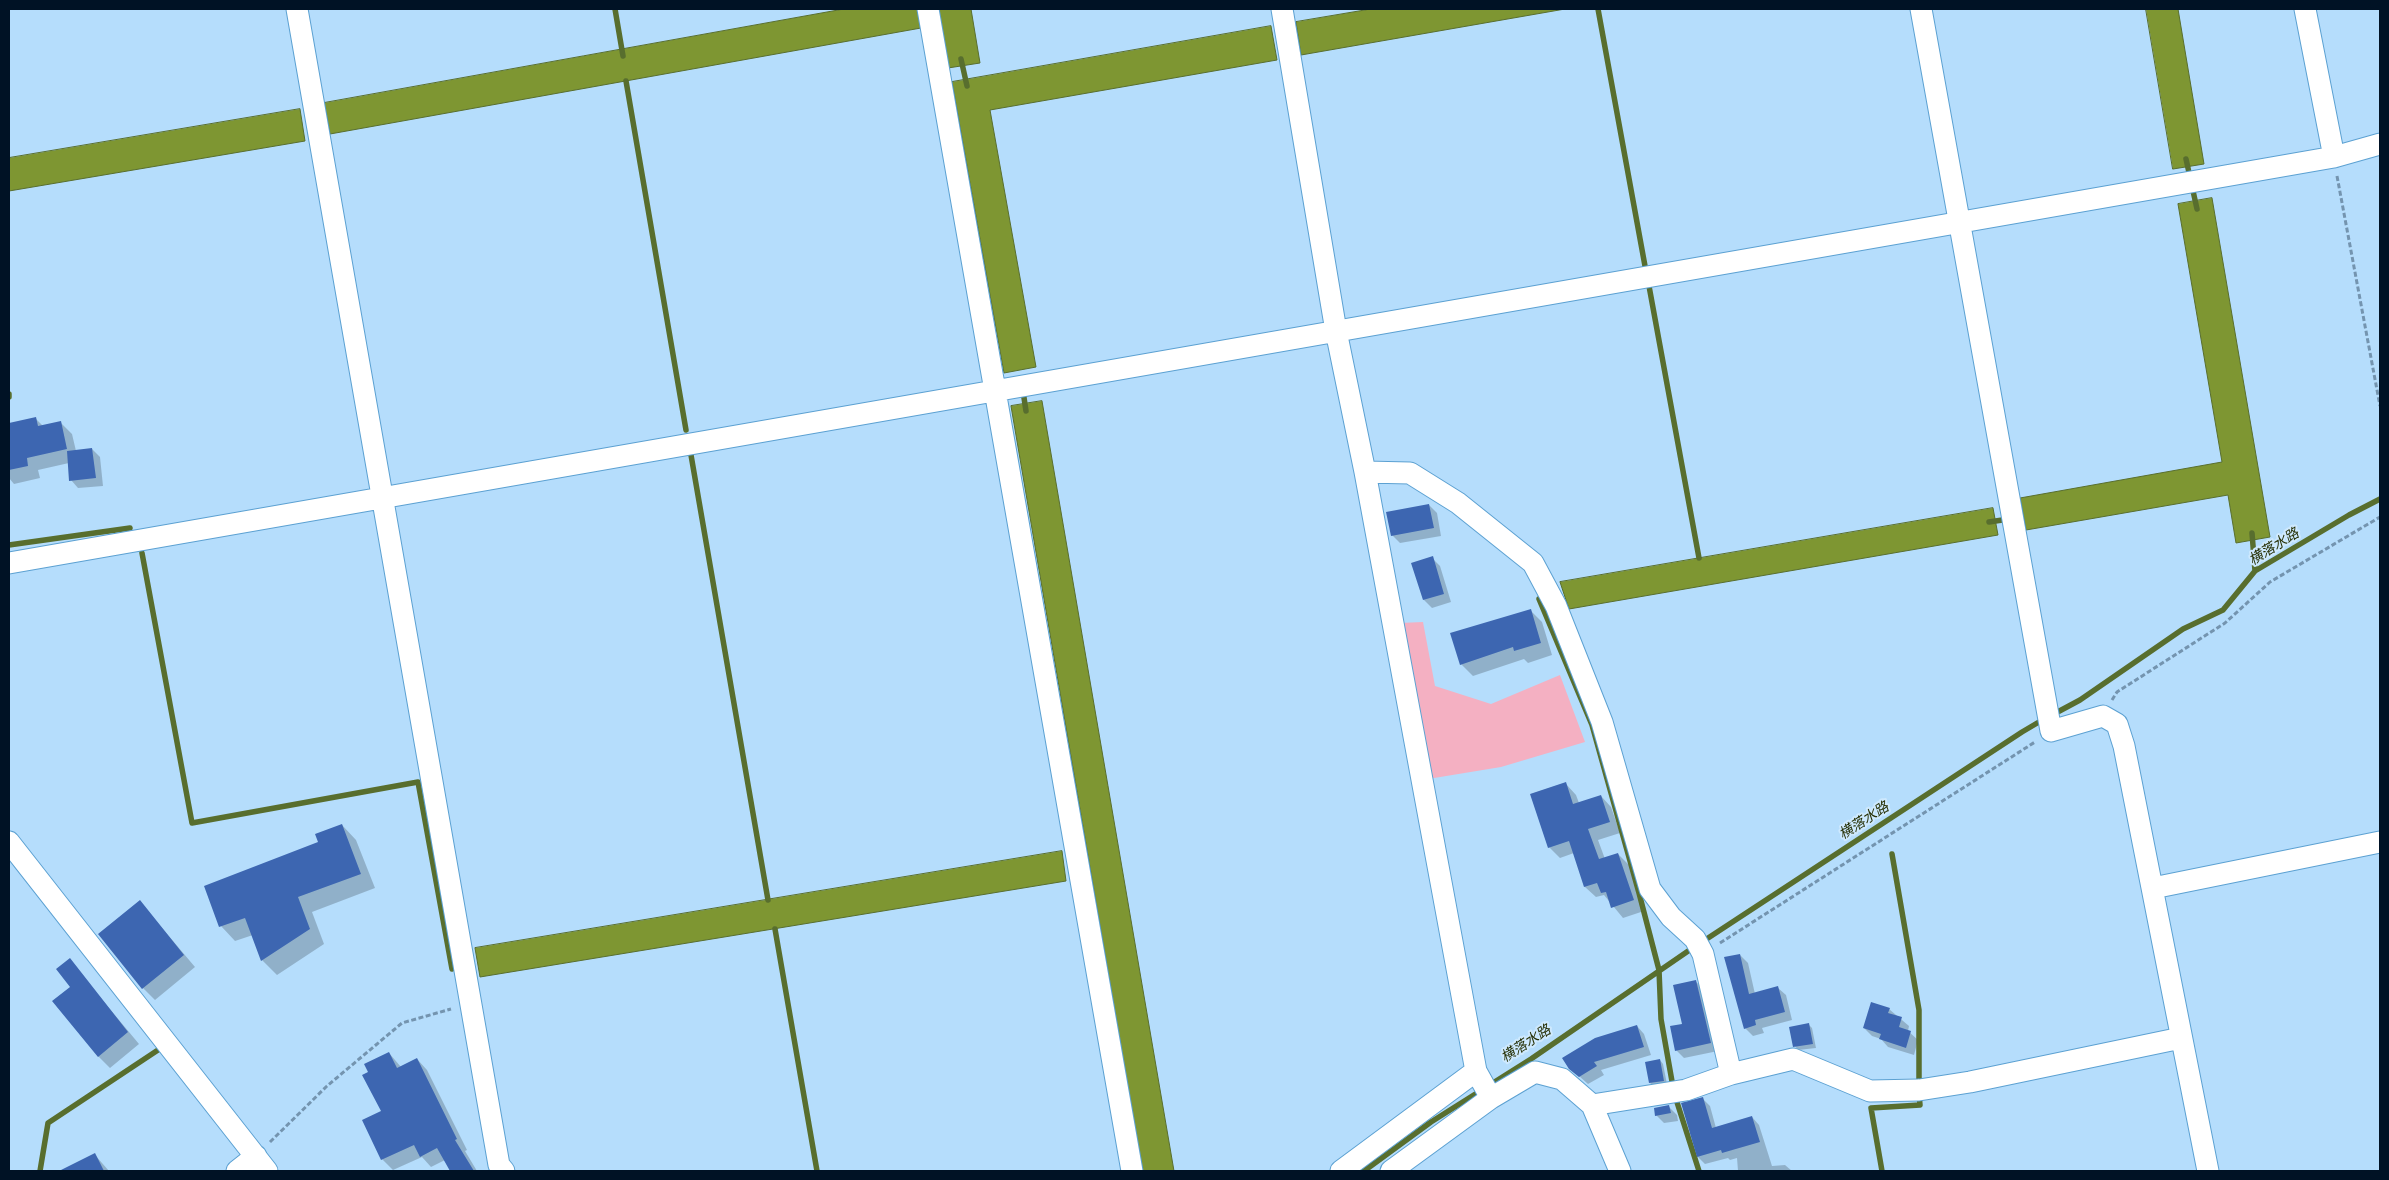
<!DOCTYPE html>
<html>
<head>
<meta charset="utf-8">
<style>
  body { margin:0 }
  #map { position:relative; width:2389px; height:1180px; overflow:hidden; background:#b5ddfc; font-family:"PT Sans Narrow",sans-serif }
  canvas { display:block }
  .frame { position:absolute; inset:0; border:10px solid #001225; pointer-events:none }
</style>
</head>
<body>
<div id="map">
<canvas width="2389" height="1180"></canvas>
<div class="frame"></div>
</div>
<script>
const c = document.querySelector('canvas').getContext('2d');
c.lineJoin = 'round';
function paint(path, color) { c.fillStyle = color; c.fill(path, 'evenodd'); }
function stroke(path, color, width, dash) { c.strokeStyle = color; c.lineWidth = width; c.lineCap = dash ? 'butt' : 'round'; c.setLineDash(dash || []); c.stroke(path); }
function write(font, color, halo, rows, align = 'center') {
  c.font = font + ' "PT Sans Narrow","Noto Sans JP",sans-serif'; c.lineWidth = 4; c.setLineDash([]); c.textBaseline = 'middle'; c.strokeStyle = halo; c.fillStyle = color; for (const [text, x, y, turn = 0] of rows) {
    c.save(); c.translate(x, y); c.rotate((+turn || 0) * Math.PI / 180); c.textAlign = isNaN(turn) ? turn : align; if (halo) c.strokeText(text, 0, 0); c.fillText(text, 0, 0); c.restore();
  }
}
const green = new Path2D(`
  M1423,622L1435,686L1491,704L1560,675L1585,742L1501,767L1428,779L1400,623Z`);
const water = new Path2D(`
  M844,9H918L921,28L330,134L324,103Z
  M938,9H971L980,63L948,68Z
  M1371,9H1565L1301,55L1296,22Z
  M2146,9H2178L2204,164L2173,169Z
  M1271,26L1277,60L990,110L1036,367L1004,373L952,82Z
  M300,109L305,141L9,191V158Z
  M2212,198L2270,537L2236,543L2228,495L2026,530L2020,498L2222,462L2178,204Z
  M1042,401L1174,1171H1142L1011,406Z
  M1993,508L1998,535L1569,609L1560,582Z
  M1062,851L1066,881L480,977L475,948Z`);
const shadow = new Path2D(`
  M35,418L43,426L60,422L72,434L76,451L92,449L100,457L103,486L78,488L71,480L69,463L38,470L40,478L14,484L9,478V424Z
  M1429,505L1437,513L1441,536L1400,543L1392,535Z
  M1432,558L1440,566L1451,602L1432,608L1424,600Z
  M1530,610L1542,622L1552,655L1528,663L1524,659L1473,676L1461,664Z
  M1566,784L1576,795L1579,803L1601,796L1611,807L1620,833L1598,840L1605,859L1618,854L1629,865L1644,911L1623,918L1604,895L1596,897L1585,887L1574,853L1560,858L1549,847Z
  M342,825L356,840L375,888L312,912L324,944L277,975L262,960L253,935L235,941L221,926Z
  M140,902L195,967L155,1000L143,988Z
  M1740,955L1748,963L1755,994L1778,988L1786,995L1792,1020L1762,1028L1764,1033L1753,1036L1745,1028Z
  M69,960L139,1044L110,1068L98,1056L72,987Z
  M1696,982L1704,989L1718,1051L1684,1058L1676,1050Z
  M1889,1009L1909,1026L1908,1031L1918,1040L1914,1055L1888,1047L1881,1039L1872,1036L1864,1028Z
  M1808,1024L1812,1028L1816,1048L1798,1050L1795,1046Z
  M1637,1026L1644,1034L1651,1055L1601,1070L1604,1075L1588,1084L1570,1068Z
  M389,1053L401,1067L417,1059L427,1070L467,1150L465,1151L477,1171H452L445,1160L431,1167L422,1157L393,1170L382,1159L383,1111L370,1072Z
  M1660,1060L1663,1064L1667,1084L1654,1086L1650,1083Z
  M1703,1099L1710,1106L1716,1128L1752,1117L1759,1125L1772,1166L1785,1165L1792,1171H1738L1737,1158L1730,1160L1728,1158L1705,1164L1698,1157L1682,1104Z
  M1669,1107L1677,1115L1678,1121L1664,1123L1656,1115Z
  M95,1155L109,1171H65V1170Z`);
const stream = new Path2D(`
  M615,9L623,56
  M1598,9L1645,266
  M961,59L967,86
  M626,81L686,430
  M2186,159L2197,209
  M1649,286L1699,558
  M1023,391L1026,411
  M9,394V397
  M691,455L768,900
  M1989,522L2009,519
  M2252,533L2255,571
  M9,545L130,528
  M142,553L192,823L418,782L452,969
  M1546,598L1539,599L1592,725L1639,893L1659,970L1661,1019L1673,1087
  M2052,715L2080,700L2183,629L2223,610L2255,571L2349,515L2380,499
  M1892,854L1919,1010V1085
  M775,929L817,1171
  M1702,942L2022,732L2044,719
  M1675,1096L1699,1171
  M40,1171L48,1123L158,1050
  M1364,1171L1431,1122L1531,1059L1694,947
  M1882,1171L1871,1108L1920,1105L1919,1094`);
const building = new Path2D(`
  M36,417L38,426L61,421L67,449L27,458L28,466L9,470V423Z
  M92,448L96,478L69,481L67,451Z
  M1429,504L1434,528L1391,536L1386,512Z
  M1433,556L1444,594L1423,600L1411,563Z
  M1531,609L1541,643L1514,651L1513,647L1460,665L1450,633Z
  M1566,782L1573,804L1601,795L1610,822L1588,829L1599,859L1618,853L1634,900L1611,908L1606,892L1601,893L1597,883L1584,887L1569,841L1548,848L1530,794Z
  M342,824L361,874L298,897L310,929L261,961L245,918L219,927L204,886L318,842L315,834Z
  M140,900L184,955L142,989L98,934Z
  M1740,954L1749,994L1778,986L1785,1012L1755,1020L1756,1025L1744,1029L1724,957Z
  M70,958L128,1032L98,1057L52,1001L70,987L56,969Z
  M1696,980L1711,1043L1675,1051L1670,1026L1682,1024L1673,985Z
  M1871,1002L1890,1008L1888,1013L1902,1017L1899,1027L1911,1031L1906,1048L1879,1039L1881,1034L1863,1028Z
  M1809,1023L1813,1044L1793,1047L1789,1027Z
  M1637,1025L1644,1047L1594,1062L1597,1066L1579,1077L1569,1069L1562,1058L1595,1038Z
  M389,1052L397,1068L417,1058L457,1139L455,1140L474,1171H450L437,1148L420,1157L414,1145L381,1160L362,1120L381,1111L362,1075L368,1072L364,1064Z
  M1660,1059L1664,1081L1649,1083L1645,1062Z
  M1703,1097L1712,1128L1752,1116L1760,1142L1722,1153L1721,1150L1697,1157L1681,1103Z
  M1669,1105L1671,1113L1655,1116L1654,1108Z
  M95,1153L104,1171H59Z`);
const path = new Path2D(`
  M2337,176L2380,406
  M2112,700L2117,692L2225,623L2270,582L2380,517
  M1720,943L2035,742
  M270,1142L327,1086L402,1023L451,1009`);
const minor = new Path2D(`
  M297,9L499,1165L504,1171
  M928,9L1132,1171
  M1282,9L1336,331L1365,472L1476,1071L1491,1098
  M1921,9L2051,731L2103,716L2117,724L2124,746L2208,1171
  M2305,9L2334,157
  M1365,472L1410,473L1458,503L1533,563L1556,606L1602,722L1650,889L1671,917L1695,939L1703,954L1731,1074
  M9,563L2334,157L2380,144
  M9,842L267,1171
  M2153,888L2380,842
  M1592,1105L1686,1090L1731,1074L1793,1059L1870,1091L1919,1090L1970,1082L2181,1038
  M237,1171L256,1156
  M1341,1171L1476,1071
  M1391,1171L1491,1098L1535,1072L1562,1079L1592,1105L1620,1171`);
const waterNames = [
  ["横落水路",2274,547,-32],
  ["横落水路",1864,821,-33],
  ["横落水路",1526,1044,-33]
];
paint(green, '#f4b0c2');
paint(water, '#7e9632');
stroke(water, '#586e2e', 1);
paint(shadow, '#0003');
stroke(stream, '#586e2e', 5.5);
paint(building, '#3d66b1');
stroke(minor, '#5ca1d2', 23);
stroke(path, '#7494af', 3, [5, 2.5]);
stroke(minor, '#fff', 21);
write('italic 14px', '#273107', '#cee9fe', waterNames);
</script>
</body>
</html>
